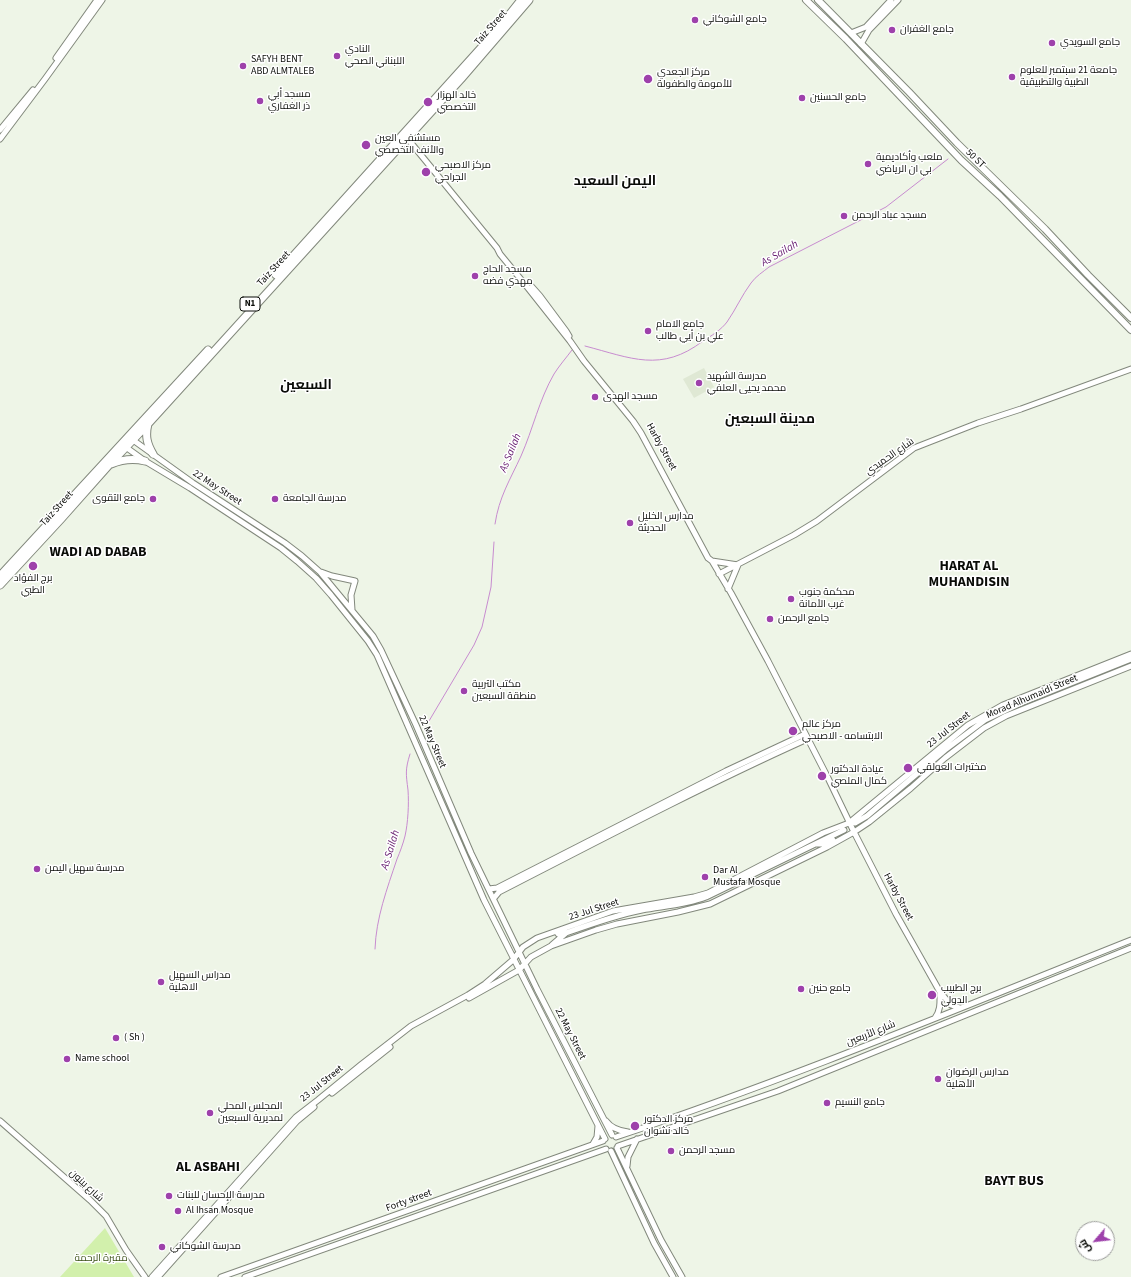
<!DOCTYPE html>
<html>
<head>
<meta charset="utf-8">
<style>
  body { margin:0 }
  #map { position:relative; width:1131px; height:1277px; overflow:hidden; background:#eef5e7; font-family:"Source Sans 3",Cairo,sans-serif }
  canvas { display:block }
  .north { position:absolute; left:1075px; top:1221px; width:40px; height:40px; box-sizing:border-box; background:#fff; border:1px solid #9d9e9c; border-radius:50%; rotate:242deg; font-size:11px; font-weight:700; line-height:16px; text-align:center; color:#0a0c08 }
  .north::after { content:''; display:block; margin:auto; width:14px; height:18px; background:#9e41ab; clip-path:polygon(50% 0,100% 100%,50% 72%,0 100%) }
</style>
</head>
<body>
<div id="map">
<canvas width="1131" height="1277"></canvas>
<div class="north">ش</div>
</div>
<script>
const c = document.querySelector('canvas').getContext('2d');
c.lineJoin = 'round';
function paint(path, color) { c.fillStyle = color; c.fill(path, 'evenodd'); }
function stroke(path, color, width, dash) { c.strokeStyle = color; c.lineWidth = width; c.lineCap = dash ? 'butt' : 'round'; c.setLineDash(dash || []); c.stroke(path); }
function write(font, color, halo, rows, align = 'center') {
  c.font = font + ' "Source Sans 3",Cairo,sans-serif'; c.lineWidth = 3; c.setLineDash([]); c.textBaseline = 'middle'; c.strokeStyle = halo; c.fillStyle = color; for (const [text, x, y, turn = 0] of rows) {
    c.save(); c.translate(x, y); c.rotate((+turn || 0) * Math.PI / 180); c.textAlign = isNaN(turn) ? turn : align; if (halo) c.strokeText(text, 0, 0); c.fillText(text, 0, 0); c.restore();
  }
}
const built = new Path2D(`
  M704,368L714,387L694,398L683,379Z`);
const green = new Path2D(`
  M105,1228L134,1277H60Z`);
const stream = new Path2D(`
  M585,346C631,358 661,373 703,341C711,336 721,330 727,322C736,309 742,295 751,283C756,276 763,272 769,267L886,207L948,159
  M495,524C499,497 510,480 521,456C533,429 539,400 554,374C559,366 566,358 572,350
  M429,721L474,645L482,627L491,587L494,542
  M375,949C376,918 387,889 397,859C400,852 403,844 405,836C408,823 409,804 408,790C406,774 405,770 410,754`);
const secondary = new Path2D(`
  M851,33L866,27L891,0
  M861,44L869,30L898,0
  M56,58L97,0
  M0,130L33,90
  M407,138L497,248L500,254L528,288L570,341L584,361L633,421L641,433L708,558L712,561L731,593L768,661L828,778L854,832L896,914L940,992L951,1005L960,1008
  M0,139L45,79L102,0
  M532,287L540,296L566,331L569,336
  M133,440L193,483L285,543L302,556L320,572L373,636L381,650L416,725L471,853L537,989L612,1135
  M127,448L145,461L190,488L281,548L297,561L316,578L331,595L368,641L377,655L484,900L605,1139
  M712,561L738,565L728,589
  M321,572L332,576L355,581L351,595L352,610
  M719,574L794,535L817,521L914,448L978,423L1021,409L1131,369
  M855,823L867,816L945,750L985,720L1021,703L1131,659
  M815,844H822L833,840
  M489,889L497,888L726,771L803,735
  M494,898L499,892C600,840 701,787 805,740
  M558,934L562,932L566,933C591,924 616,915 642,910C664,906 685,905 706,897L844,830
  M552,945L566,933
  M469,998L519,970L531,957L551,946L596,930L617,924L678,912L710,904L827,847L854,832L869,822L911,788L945,758L984,728L1006,716L1131,666
  M935,1018C941,1010 940,1002 940,992
  M332,1093L390,1047
  M0,1121L90,1200L106,1216L126,1250L145,1277
  M606,1121C611,1128 620,1131 628,1132
  M616,1137C790,1079 960,1008 1131,940
  M593,1144L597,1137L598,1126
  M618,1146L778,1091L1131,948
  M617,1148L661,1240L682,1277
  M611,1151L654,1243L673,1277
  M627,1166L628,1157L637,1139
  M152,1277L296,1117L318,1100L362,1064L411,1026L468,995L485,984L513,960L523,947L537,938L613,911L694,897L708,893L823,833L849,823L968,725L1003,705L1131,654
  M158,1277L297,1121L314,1107
  M221,1277L603,1141
  M245,1277L606,1149`);
const primary = new Path2D(`
  M806,0L846,39L961,160L1000,196L1131,330
  M818,0L909,92L957,143L1045,229L1088,275L1131,318`);
const highway = new Path2D(`
  M276,275L498,29L521,0
  M148,424C145,436 147,444 153,454
  M111,464C123,459 133,458 145,461
  M0,576L208,350
  M0,585L61,519L109,465L148,424L461,79L529,0`);
const markers = [
  [695,20,4,"#9e41ab"],
  [892,30,4,"#9e41ab"],
  [1052,43,4,"#9e41ab"],
  [337,56,4,"#9e41ab"],
  [243,66,4,"#9e41ab"],
  [1012,77,4,"#9e41ab"],
  [648,79,5,"#9e41ab"],
  [802,98,4,"#9e41ab"],
  [260,101,4,"#9e41ab"],
  [428,102,5,"#9e41ab"],
  [366,145,5,"#9e41ab"],
  [868,164,4,"#9e41ab"],
  [426,172,5,"#9e41ab"],
  [844,216,4,"#9e41ab"],
  [475,276,4,"#9e41ab"],
  [648,331,4,"#9e41ab"],
  [699,383,4,"#9e41ab"],
  [595,397,4,"#9e41ab"],
  [153,499,4,"#9e41ab"],
  [275,499,4,"#9e41ab"],
  [630,523,4,"#9e41ab"],
  [33,566,5,"#9e41ab"],
  [791,599,4,"#9e41ab"],
  [770,619,4,"#9e41ab"],
  [464,691,4,"#9e41ab"],
  [793,731,5,"#9e41ab"],
  [908,768,5,"#9e41ab"],
  [822,776,5,"#9e41ab"],
  [37,869,4,"#9e41ab"],
  [705,877,4,"#9e41ab"],
  [161,982,4,"#9e41ab"],
  [801,989,4,"#9e41ab"],
  [932,995,5,"#9e41ab"],
  [116,1038,4,"#9e41ab"],
  [67,1059,4,"#9e41ab"],
  [938,1079,4,"#9e41ab"],
  [827,1103,4,"#9e41ab"],
  [210,1113,4,"#9e41ab"],
  [635,1126,5,"#9e41ab"],
  [671,1151,4,"#9e41ab"],
  [169,1196,4,"#9e41ab"],
  [178,1211,4,"#9e41ab"],
  [162,1247,4,"#9e41ab"]
];
const shields = [
  [250,304,20]
];
const shieldNames = [
  ["N1",250,304]
];
const poiNames = [
  ["جامع الشوكاني",703,20],
  ["جامع الغفران",900,30],
  ["جامع السويدي",1060,43],
  ["النادي",345,50],
  ["اللبناني الصحي",345,62],
  ["SAFYH BENT",251,60],
  ["ABD ALMTALEB",251,72],
  ["جامعة 21 سبتمبر للعلوم",1020,71],
  ["الطبية والتطبيقية",1020,83],
  ["مركز الجعدي",657,73],
  ["للأمومة والطفولة",657,85],
  ["مسجد أبي",268,95],
  ["ذر الغفاري",268,107],
  ["خالد الهزار",437,96],
  ["التخصصي",437,108],
  ["جامع الحسنين",810,98],
  ["مستشفى العين",375,139],
  ["والأنف التخصصي",375,151],
  ["ملعب وأكاديمية",876,158],
  ["بي ان الرياضي",876,170],
  ["مركز الاصبحي",435,166],
  ["الجراحي",435,178],
  ["مسجد عباد الرحمن",852,216],
  ["مسجد الحاج",483,270],
  ["مهدي فضه",483,282],
  ["جامع الامام",656,325],
  ["علي بن أيي طالب",656,337],
  ["مدرسة الشهيد",707,377],
  ["محمد يحيى العلفي",707,389],
  ["مسجد الهدى",603,397],
  ["جامع التقوى",145,499,"right"],
  ["مدرسة الجامعة",283,499],
  ["مدارس الخليل",638,517],
  ["الحديثة",638,529],
  ["برج الفؤاد",33,579,"center"],
  ["الطبي",33,591,"center"],
  ["محكمة جنوب",799,593],
  ["غرب الأمانة",799,605],
  ["جامع الرحمن",778,619],
  ["مكتب التربية",472,685],
  ["منطقة السبعين",472,697],
  ["مركز عالم",802,725],
  ["الابتسامه - الاصبحي",802,737],
  ["مختبرات العولقي",917,768],
  ["عيادة الدكتور",831,770],
  ["كمال الملصي",831,782],
  ["مدرسة سهيل اليمن",45,869],
  ["Dar Al",713,871],
  ["Mustafa Mosque",713,883],
  ["مدراس السهيل",169,976],
  ["الاهلية",169,988],
  ["جامع حنين",809,989],
  ["برج الطبيب",941,989],
  ["الدولي",941,1001],
  ["( Sh )",124,1038],
  ["Name school",75,1059],
  ["مدارس الرضوان",946,1073],
  ["الأهلية",946,1085],
  ["جامع النسيم",835,1103],
  ["المجلس المحلي",218,1107],
  ["لمديرية السبعين",218,1119],
  ["مركز الدكتور",644,1120],
  ["خالد نشوان",644,1132],
  ["مسجد الرحمن",679,1151],
  ["مدرسة الإحسان للبنات",177,1196],
  ["Al Ihsan Mosque",186,1211],
  ["مدرسة الشوكاني",170,1247]
];
const streetNames = [
  ["Taiz Street",491,28,-49],
  ["50 ST",975,159,44],
  ["Taiz Street",274,269,-48],
  ["Harby Street",661,447,61],
  ["شارع الحميدي",890,457,-35],
  ["22 May Street",217,488,33],
  ["Taiz Street",57,509,-48],
  ["Morad Alhumaidi Street",1032,697,-23],
  ["23 Jul Street",949,730,-38],
  ["22 May Street",432,742,67],
  ["Harby Street",898,897,62],
  ["23 Jul Street",594,910,-18],
  ["22 May Street",570,1034,63],
  ["شارع الأربعين",871,1034,-22],
  ["23 Jul Street",322,1084,-39],
  ["شارع بينون",86,1186,43],
  ["Forty street",409,1201,-20]
];
const parkNames = [
  ["مقبرة الرحمة",101,1259]
];
const waterNames = [
  ["As Sailah",780,254,-30],
  ["As Sailah",511,453,-68],
  ["As Sailah",391,850,-73]
];
const districtNames = [
  ["اليمن السعيد",615,182],
  ["السبعين",306,386],
  ["مدينة السبعين",770,420],
  ["WADI AD DABAB",98,553],
  ["HARAT AL",969,567],
  ["MUHANDISIN",969,583],
  ["AL ASBAHI",208,1168],
  ["BAYT BUS",1014,1182]
];
paint(built, '#dfe8d4');
paint(green, '#d2f0ac');
stroke(stream, '#c78bcf', 1);
stroke(secondary, '#82887c', 7);
stroke(primary, '#82887c', 8);
stroke(highway, '#82887c', 9);
stroke(secondary, '#fff', 5);
stroke(primary, '#fff', 6);
stroke(highway, '#fff', 7);
for (const [x, y, r, color] of markers) { const dot = new Path2D(); dot.arc(x, y, r, 0, 2 * Math.PI); c.fillStyle = color; c.fill(dot); stroke(dot, '#fff', 1.5); }
for (const [x, y, w] of shields) { const box = new Path2D(); box.roundRect(x - w / 2, y - 7, w, 14, 3); c.fillStyle = '#fff'; c.fill(box); stroke(box, '#0a0c08', 1); }
write('bold 9px', '#0a0c08', null, shieldNames);
write('10px', '#0a0c08', '#fff', poiNames, 'left');
write('10px', '#0a0c08', '#fff', streetNames);
write('10px', '#3a5015', '#fff', parkNames);
write('italic 11px', '#6a2374', '#fff', waterNames);
write('bold 14px', '#0a0c08', '#fff', districtNames);
</script>
</body>
</html>
